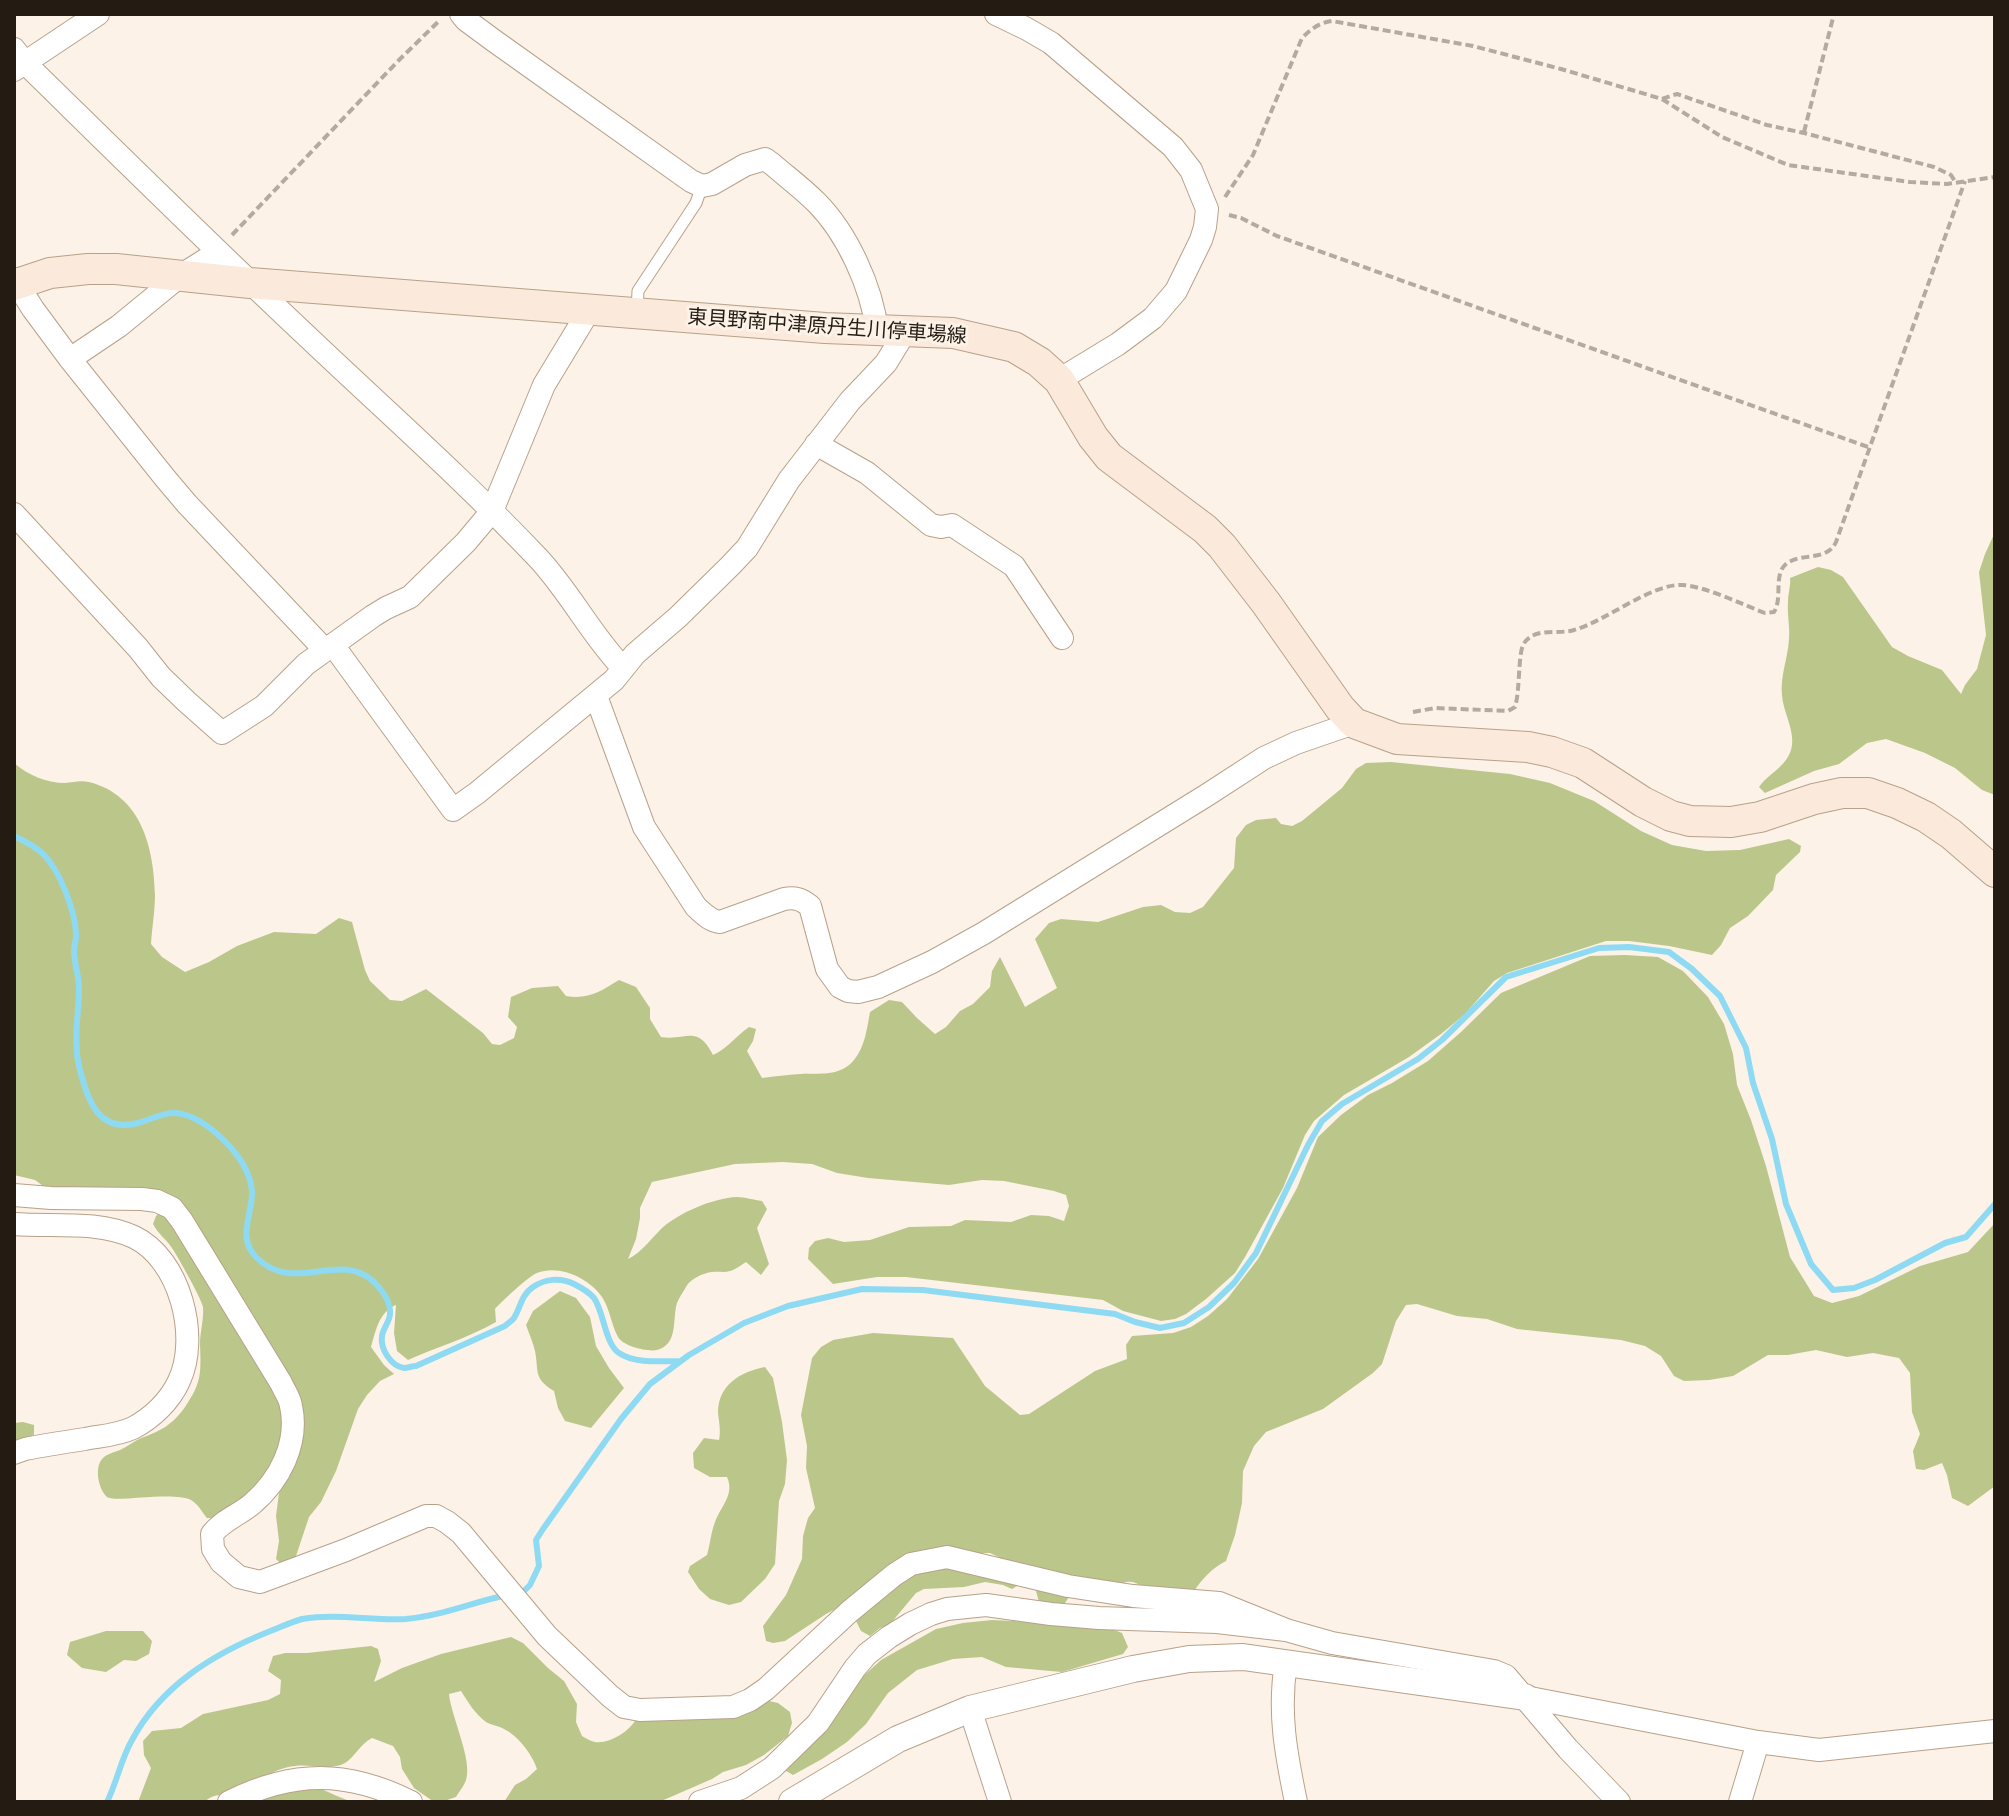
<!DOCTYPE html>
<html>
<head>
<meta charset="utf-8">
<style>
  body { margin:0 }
  #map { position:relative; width:2009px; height:1816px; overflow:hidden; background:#fcf2e8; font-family:Figtree,sans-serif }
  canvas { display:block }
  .frame { position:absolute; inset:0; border:16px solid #241c12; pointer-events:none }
</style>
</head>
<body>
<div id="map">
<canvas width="2009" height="1816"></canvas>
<div class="frame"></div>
</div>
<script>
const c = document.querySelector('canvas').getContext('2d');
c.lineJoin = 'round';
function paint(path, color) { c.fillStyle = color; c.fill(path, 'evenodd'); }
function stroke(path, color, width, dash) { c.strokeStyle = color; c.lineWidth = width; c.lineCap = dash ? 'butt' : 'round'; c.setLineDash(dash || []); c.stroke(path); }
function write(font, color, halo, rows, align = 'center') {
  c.font = font + ' Figtree,"Noto Sans JP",sans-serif'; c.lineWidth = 6; c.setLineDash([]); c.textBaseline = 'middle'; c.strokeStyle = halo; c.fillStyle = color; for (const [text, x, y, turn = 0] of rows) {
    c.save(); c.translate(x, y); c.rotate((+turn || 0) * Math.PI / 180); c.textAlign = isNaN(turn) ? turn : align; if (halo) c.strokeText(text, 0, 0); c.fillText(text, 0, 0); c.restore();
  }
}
const forest = new Path2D(`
  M1995,532V795L1982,790L1955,768L1925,753L1886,739L1867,743L1839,764L1814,771L1765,793L1759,787C1767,775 1783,768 1789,755C1799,736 1783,714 1782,695C1780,676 1788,658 1789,639C1790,627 1787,614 1788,602C1788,593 1791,586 1790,578L1818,567L1831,570L1843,577L1892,647L1908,656L1942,670L1961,694L1965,685L1977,669L1986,635L1979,572L1985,554Z
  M1391,762L1510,774L1550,783L1594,801L1641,831L1672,845L1706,851L1740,850L1789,839L1801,846L1800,852L1776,875L1773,890L1748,916L1730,928L1721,945L1712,955L1669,946L1629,941H1606L1507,973L1494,981L1465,1014L1441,1034L1409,1057L1344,1095L1314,1121L1305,1135L1283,1188L1245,1257L1235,1273L1206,1299L1186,1314L1175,1319L1161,1321L1123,1311L1103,1300L906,1277H877L833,1284L808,1259L809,1248L815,1241L828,1238L844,1242L870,1240L909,1227L951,1226L965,1220L1011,1222L1031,1215L1049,1216L1064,1221L1069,1206L1066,1195L1054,1191L1004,1181L982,1180L949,1185L868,1178L837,1173L812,1164L783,1162L735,1164L652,1182L640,1208V1218L636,1239L628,1259C642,1252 650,1240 661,1229C678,1213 713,1198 737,1197C745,1197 754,1200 762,1201L767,1209L757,1228L769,1264L761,1275L746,1262C741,1265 735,1270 730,1271C724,1273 718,1271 712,1272C703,1273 690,1279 686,1287C683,1292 679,1298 677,1303C672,1319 679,1344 657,1350C647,1352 623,1346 618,1337C611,1324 610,1309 602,1297C589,1278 559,1264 537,1273C529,1276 502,1301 495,1309L496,1322C468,1338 437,1347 408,1360L397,1351L394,1333L396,1305C379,1312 376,1330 371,1347L384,1365L394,1374L380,1381L367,1395L358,1409L336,1471L321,1502L309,1517L296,1556L293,1560L280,1563L276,1559L279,1541L276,1516L279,1493L301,1438L187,1215L47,1189L35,1180L14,1175V763C28,775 46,783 65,783C73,782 81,780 89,782C141,795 154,847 155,895C155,911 152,928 151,944L162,957L185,972L209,962L237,946L274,932L316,934L339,918L352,922L365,970L370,981L390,1000L402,1001L426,989L483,1033L492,1044L500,1045L514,1038L517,1027L508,1017L511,997L532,988L558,986L566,996C588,1000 601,991 619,980L636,987L650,1008V1019L661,1037C687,1041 697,1024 713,1055C728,1048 736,1036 749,1027L756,1029L753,1041L747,1051L762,1078C775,1076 787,1075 800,1074C819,1073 840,1077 854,1060C865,1047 867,1028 870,1012L889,1000L902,1002L917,1018L935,1034L946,1027L960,1011L973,1004L990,987L992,971L1000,957L1025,1007L1057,988L1035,939L1049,923L1061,919L1098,922L1143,907L1161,905L1175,912L1190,913L1203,907L1234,868L1236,838L1246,825L1256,820L1276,818L1281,824L1292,826L1302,821L1342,788L1356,769L1366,763Z
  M1625,955L1658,957L1683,971L1708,997L1724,1024L1733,1054L1737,1085L1751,1120L1766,1166L1790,1257L1814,1296L1832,1303L1859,1296L1920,1266L1968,1252L1995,1223V1486L1968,1506L1952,1498L1947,1475L1942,1463L1924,1470L1916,1469L1913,1451L1920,1434L1912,1412L1910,1373L1899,1358L1873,1353L1847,1357L1816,1350L1788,1355H1768L1733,1376L1709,1380L1684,1381L1674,1376L1661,1356L1645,1346L1621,1340L1517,1329L1487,1319L1457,1316L1417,1304L1406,1305L1396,1321L1382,1364L1373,1373L1323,1409L1266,1432L1254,1446L1243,1471L1242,1503L1235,1535L1226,1561C1211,1569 1203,1578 1194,1591C1181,1591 1168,1592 1155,1590C1134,1587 1137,1575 1113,1587L1029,1571L990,1553H973L947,1549L826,1614L785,1641L773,1643L766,1641L763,1626L786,1595L802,1559L803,1536L808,1518L815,1508L806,1468L807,1446L801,1415L812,1358L821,1347L833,1340L873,1333L953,1338L985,1386L1020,1415L1029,1414L1095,1371L1127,1359L1126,1345L1132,1336L1173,1333L1191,1327L1208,1316L1227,1299L1258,1259L1297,1188L1318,1137L1341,1115L1368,1095L1392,1083L1428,1061L1461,1032L1501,993L1590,956Z
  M161,1211H168L277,1387L288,1425L263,1483L217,1518H207C202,1512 198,1504 191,1500C173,1491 114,1503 107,1497C98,1489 94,1466 103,1458C107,1454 115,1452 120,1450C127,1447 134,1441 141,1438C161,1431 172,1425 185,1407C202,1382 201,1373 200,1344C200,1332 204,1319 203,1307C202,1300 177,1255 172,1248C166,1239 158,1234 153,1224L156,1216Z
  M560,1291L576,1298L590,1317L596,1346L609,1368L624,1388L591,1428L565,1421L558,1408L554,1391C533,1378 539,1372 535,1351C533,1342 529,1334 526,1325L533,1311Z
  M765,1367L773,1378L782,1422L787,1460L785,1484L779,1501L775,1564L765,1579L741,1602L729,1605L710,1599L699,1589L688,1572L690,1566L707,1555C710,1545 711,1532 715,1522C721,1506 735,1494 727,1477H710L694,1468L693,1453L704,1438L719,1440C721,1431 719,1422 718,1413C718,1385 740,1372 765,1367Z
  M23,1422L34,1425V1435L14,1443V1423Z
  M928,1564L1019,1582L1017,1586L1012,1589L1003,1585L985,1582L964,1587L924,1589L916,1593L891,1623L880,1628L870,1636L861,1631L855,1619L859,1608Z
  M1038,1585L1069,1597L1065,1603L1058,1606L1039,1602L1036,1591Z
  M992,1620L1102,1625L1122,1633L1128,1647L1123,1654L1062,1672L1006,1667L982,1657L953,1659L917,1670L888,1693L866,1724L847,1742L822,1759L793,1775L781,1768L859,1680L881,1660L936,1629L963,1623Z
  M106,1631H143L152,1641L149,1654L136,1661L124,1660L106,1672L82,1668L67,1655L70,1642Z
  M511,1637L523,1643L548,1668L564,1681L577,1704L576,1722L582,1736C586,1738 590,1741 595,1742C610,1744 630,1731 636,1719L765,1700L778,1703L790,1712L792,1723L788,1736L764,1755L746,1765L723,1772L712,1779L666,1799L658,1802H504L515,1785L526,1779L537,1769C532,1754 518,1736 504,1729C499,1726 491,1725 486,1722C475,1714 468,1702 461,1691L449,1694C451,1716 473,1761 466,1780C464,1786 459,1792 456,1797L441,1802H434L414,1788L402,1769L400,1757L393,1746L372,1738C359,1745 355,1757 345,1763C331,1771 311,1764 295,1766C271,1768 255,1786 233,1793C220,1796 215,1793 204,1802H138L151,1768L144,1755L143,1741L152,1731L181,1728L203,1714L268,1700L280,1694L281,1680L268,1671L273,1656L285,1653H307L371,1646L378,1649L381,1661L374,1682L402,1668L441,1654Z
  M312,1786C328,1790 340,1800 357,1802H246Z`);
const stream = new Path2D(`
  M14,836C25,841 35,846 44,855C60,871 75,911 76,933C77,939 74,944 74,950C74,965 80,978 79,992C78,1018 73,1045 80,1070C88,1102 99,1133 138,1123C149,1120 160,1114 172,1113C199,1112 230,1143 243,1164C248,1173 252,1184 252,1193C252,1215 237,1238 256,1257C294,1296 339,1249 374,1282C382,1290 391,1302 390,1314C390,1321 383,1328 382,1336C380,1349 391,1366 404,1368C408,1368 412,1366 416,1366L505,1326C508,1323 512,1321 514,1318C521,1307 521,1295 533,1287C545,1279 560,1277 574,1284C580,1287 589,1292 594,1298C604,1312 605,1344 619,1353C635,1364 662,1361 680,1361
  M518,1593L523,1592L530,1585L539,1566L536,1540L543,1529L621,1419L650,1384L689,1355L744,1323L788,1306L862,1289L923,1290L1115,1314L1135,1322L1160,1328L1184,1323L1209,1307L1234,1283L1256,1253L1308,1145L1322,1121L1342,1104L1418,1059L1442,1040L1506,977L1599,948L1629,947L1669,952L1692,969L1720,996L1746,1048L1753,1083L1772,1139L1786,1204L1811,1264L1833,1290L1854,1288L1875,1280L1945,1243L1966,1237L1995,1204
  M107,1802C117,1782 121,1759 132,1740C161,1686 213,1654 268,1632C279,1628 291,1622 302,1619C337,1613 372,1621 406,1619C441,1616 473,1602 507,1595`);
const path = new Path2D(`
  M1662,99L1677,94L1767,125L1804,133L1934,167L1951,175L1956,183
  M1804,132L1834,14
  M1225,197L1253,155L1302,38C1312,28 1319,23 1332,21L1473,46L1561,69L1662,99L1722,137L1788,165L1910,182L1947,184L1995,177
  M1229,215L1241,218L1277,236L1868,447
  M232,235L399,60L440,20
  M1413,712L1435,708L1508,711L1515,707C1520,691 1518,657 1523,645C1533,626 1559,635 1574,630C1606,621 1652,583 1683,585C1707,587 1741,604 1765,613L1774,612C1783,598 1773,575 1786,564C1801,552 1827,562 1836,542L1965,181`);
const service = new Path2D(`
  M637,311L638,291L696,203L702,186`);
const minor = new Path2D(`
  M461,14L466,20L493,40L691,181L702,186L712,184L745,165L765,159L772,164C787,177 802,188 816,202C847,233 872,287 877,331
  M996,14L1027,29L1051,43L1173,147L1191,170L1207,209L1205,227L1201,240L1176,291L1153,318L1118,344L1059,380
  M14,49L24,62C119,155 214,249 311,340C387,412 466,482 538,558C570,592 591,635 623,668
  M14,70L98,14
  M14,279L33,309L70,359L165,478L187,504L325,650
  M70,359L119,326L180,276L218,252
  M816,444L867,473L931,525L941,527L952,525L1014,566L1062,638
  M14,514L138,648L161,677L187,702L222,733L264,706L306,664L373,616L386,608L410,597L466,542L492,511L544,385L590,309
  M333,645L453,810L477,793L614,680L635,654L678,617L730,566L747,548L789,480L850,401L886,363L905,332
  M596,696L644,827L696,907C704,914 710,921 720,922L784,899C795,897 801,899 810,906L827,969L840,987L848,991L858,992L878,987L932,962L984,933L1207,795L1264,758L1296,743L1354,723
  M14,1195L51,1198L142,1199L157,1201L172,1208L182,1221L281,1383C284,1390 290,1398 291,1406C299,1443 280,1480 252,1504C239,1515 223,1520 212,1534L213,1549L221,1562L239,1577L260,1582L346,1550L426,1516H436L447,1522L461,1533L547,1636L610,1696L624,1707L640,1710L733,1707L750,1700L766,1689L849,1612L894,1575L911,1564L947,1557L1068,1586L1133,1596L1219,1603L1286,1630
  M14,1224C53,1227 97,1220 134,1237C180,1259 200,1337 179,1381C170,1401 152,1418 133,1428C118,1435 101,1436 85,1439C65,1442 45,1445 25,1449L14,1453
  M1286,1663C1278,1712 1286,1754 1296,1802
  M1525,1697L1758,1742L1819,1750L1995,1731
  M970,1709L1000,1802
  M229,1802C293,1770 347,1770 411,1802
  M700,1802L741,1788L772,1768L818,1723L855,1668L867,1654L889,1637L910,1624L931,1614L947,1609L986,1605L1051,1614L1099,1618L1217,1622L1286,1630L1332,1643L1494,1671L1506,1676L1568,1749L1619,1802
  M1740,1802L1758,1742`);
const tertiary = new Path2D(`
  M792,1802L898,1739L970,1709L1133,1669L1189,1659L1243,1657L1525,1697`);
const secondary = new Path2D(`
  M14,285L50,273L88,269H116L250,283L825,328L953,333L1014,347L1039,362L1059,380L1093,437L1109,457L1205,529L1222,546L1266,603L1340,708L1354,723L1397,739L1528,747L1552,752L1583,763L1643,802L1671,816L1690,821L1731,822L1760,817L1814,799L1842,793H1868L1897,803L1926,817L1951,834L1995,872`);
const streetNames = [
  ["東貝野南中津原丹生川停車場線",827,327,4]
];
paint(forest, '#bbc78a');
stroke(stream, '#8edaf3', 6);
stroke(service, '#b8a189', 13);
stroke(minor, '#b8a189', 24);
stroke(tertiary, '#b8a189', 28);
stroke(secondary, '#b8a189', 32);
stroke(path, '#b3aaa0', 4, [8, 4]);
stroke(service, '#fff', 11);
stroke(minor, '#fff', 22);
stroke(tertiary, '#fff', 26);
stroke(secondary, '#fbe9dc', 30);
write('20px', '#241c12', '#fcf2e8', streetNames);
</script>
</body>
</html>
